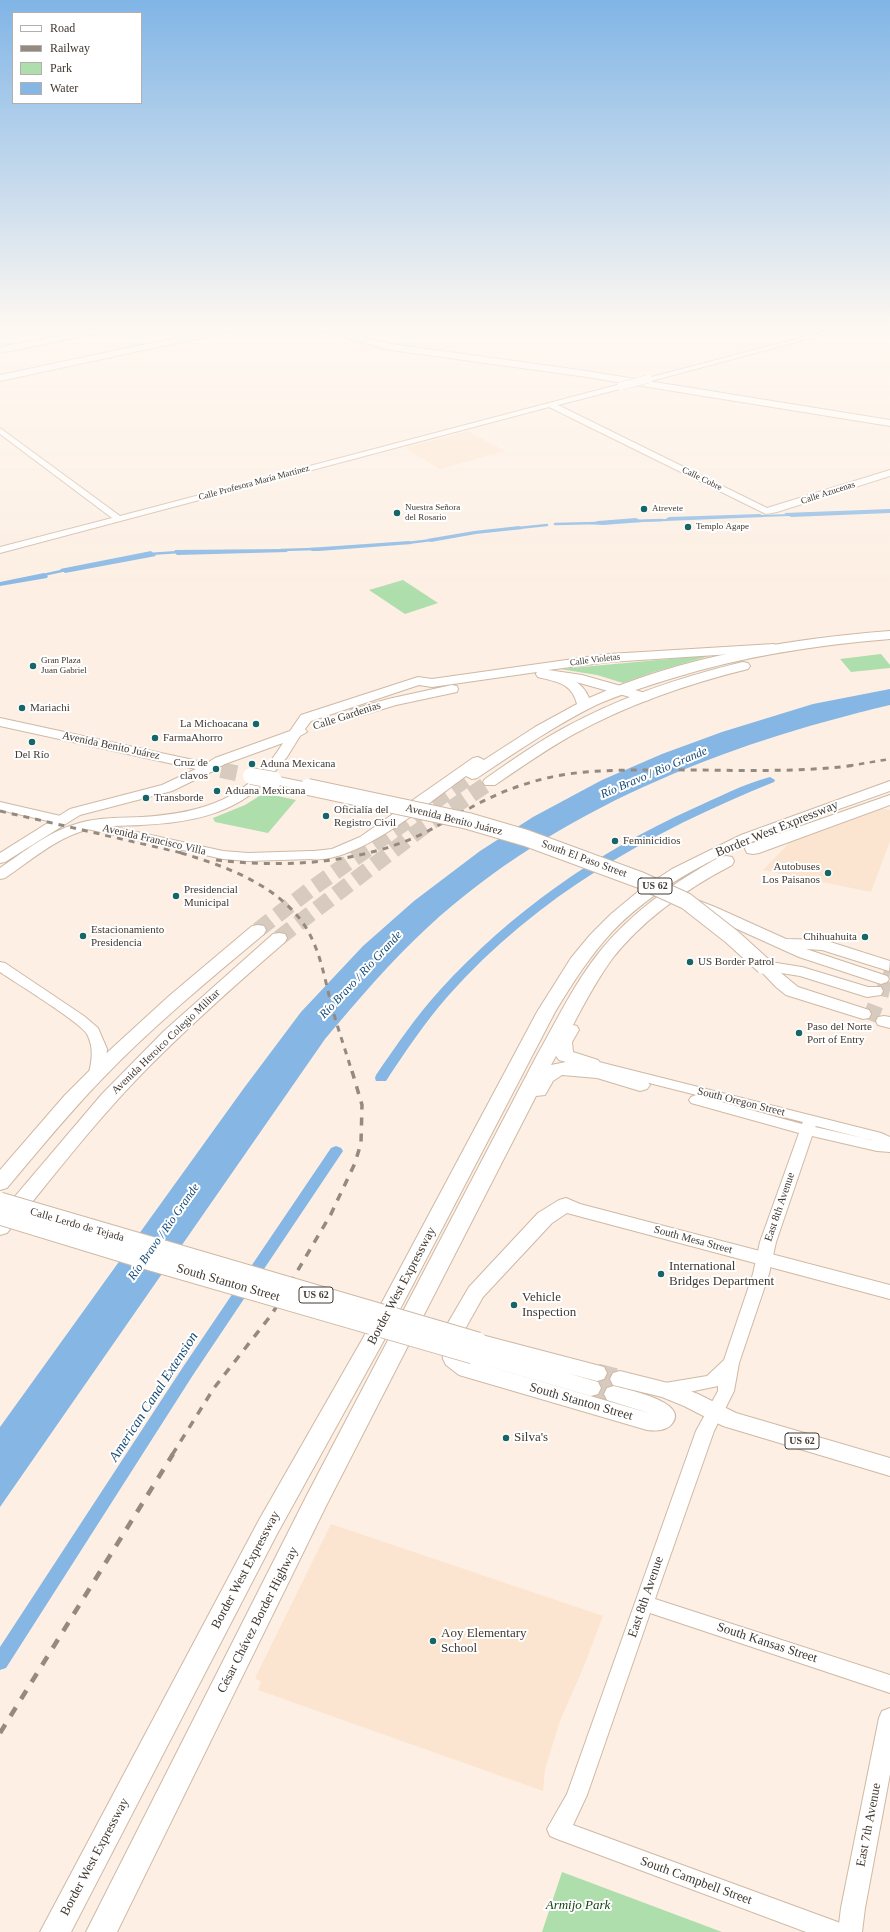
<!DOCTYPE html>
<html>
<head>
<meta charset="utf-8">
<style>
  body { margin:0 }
  #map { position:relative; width:890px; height:1932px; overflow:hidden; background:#fdefe3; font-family:Georgia,serif }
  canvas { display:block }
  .legend { position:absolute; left:12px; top:12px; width:130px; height:92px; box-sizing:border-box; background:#fff; border:1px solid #b3afac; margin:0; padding:5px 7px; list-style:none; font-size:12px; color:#413830 }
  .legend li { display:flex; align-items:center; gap:8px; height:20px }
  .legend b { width:20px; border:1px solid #b3afac }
</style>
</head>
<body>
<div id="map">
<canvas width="890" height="1932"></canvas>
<ul class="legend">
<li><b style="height:5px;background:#fff"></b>Road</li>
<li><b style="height:5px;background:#958a80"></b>Railway</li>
<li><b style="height:11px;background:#aedeac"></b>Park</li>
<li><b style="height:11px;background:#85b6e4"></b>Water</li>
</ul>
</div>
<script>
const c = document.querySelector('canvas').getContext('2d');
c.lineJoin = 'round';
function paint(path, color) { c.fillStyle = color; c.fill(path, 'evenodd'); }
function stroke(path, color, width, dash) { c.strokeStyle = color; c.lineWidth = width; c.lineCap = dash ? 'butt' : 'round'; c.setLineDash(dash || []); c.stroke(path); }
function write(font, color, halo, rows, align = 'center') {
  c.font = font + ' Georgia,serif'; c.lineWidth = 4; c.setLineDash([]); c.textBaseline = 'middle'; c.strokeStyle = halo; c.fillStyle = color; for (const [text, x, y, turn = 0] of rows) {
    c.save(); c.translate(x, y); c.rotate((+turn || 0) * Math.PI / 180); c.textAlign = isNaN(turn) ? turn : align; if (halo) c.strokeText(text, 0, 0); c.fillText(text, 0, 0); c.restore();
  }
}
const built = new Path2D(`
  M468,431L505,451L440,469L405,448Z
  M880,808L890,810V841L871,892L763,870L793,839Z
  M331,1524L603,1616L584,1666L560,1721L545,1769L543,1791L258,1690L261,1682L255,1678Z`);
const green = new Path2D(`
  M403,580L438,603L405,614L369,590Z
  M881,654L890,665V668L851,672L840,659Z
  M713,655L654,672L623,683L597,675L560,669Z
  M264,793L296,800L268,833L215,822L213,818L245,805Z
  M562,1872L722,1932H542Z`);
const water = new Path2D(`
  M890,509V513L791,517L784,513Z
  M760,514L765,517L665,521L664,520L669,517Z
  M636,518L643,522L603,525L588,524L598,521Z
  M519,526L523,529L476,534L431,542L427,539L474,531Z
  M409,541L412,544L319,551H312L308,548Z
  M283,549L288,552L177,555L174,552L175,550Z
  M151,551L156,556L65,573L60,569Z
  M44,573L48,576L47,578L0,586V582Z
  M890,689V705C721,745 557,809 428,927C390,962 358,1000 325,1039L0,1507V1427L244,1088L301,1012L363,946L414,901L480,851L533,817L602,780L662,754L722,732L813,704Z`);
const streamFar1 = new Path2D(`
  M759,516L791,515
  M635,521L667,520`);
const stream = new Path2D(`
  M635,521L662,520
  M555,524L597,523
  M518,528L547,525
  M407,543L432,540
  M281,550L315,549
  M149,554L179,552
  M43,575L66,570`);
const canal = new Path2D(`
  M770,777L775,780L774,782C650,832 538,895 448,996C425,1022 405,1052 386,1081H376L375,1078L376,1075C396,1046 416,1016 440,990C510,913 597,852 692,809C717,798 743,784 770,777Z
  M336,1146L341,1148L343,1151L341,1154L193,1375L6,1668L0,1670V1647L183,1367L331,1148Z`);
const primaryTunnelFar1 = new Path2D(`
  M221,770L240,774
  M883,973L890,975
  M877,987L890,990
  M865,1010L886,1018`);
const primaryTunnel = new Path2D(`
  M597,1373L620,1379
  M591,1388L614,1394`);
const trunkTunnel = new Path2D(`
  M258,930L311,889L472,775
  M279,938L421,829L490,782`);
const tertiary = new Path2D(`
  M849,325H860L651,381L644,379Z
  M621,384L625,386L624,388L558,405L767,508L890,470V476L777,512L766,514L549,407L0,553V547L112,518L0,434V428L120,516Z
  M591,1060L881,1133L890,1137V1152L877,1151L812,1136L776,1242L769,1274L739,1363L734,1391L714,1431L655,1599L890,1675V1693L650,1613L587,1795L573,1825L835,1921L843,1924L846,1932H806L557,1839L550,1836L547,1829L567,1794L696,1431L718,1391V1386L665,1397L659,1395L657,1390L659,1385L665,1383L707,1376L724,1360L753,1274L760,1242L799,1133L691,1103L689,1100L691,1097L696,1095L802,1124L803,1122L586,1067L584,1064L586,1061ZM816,1126L871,1140H872L815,1127Z`);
const secondary = new Path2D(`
  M0,802L65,817L67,820L61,824L0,810Z
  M87,821L223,851L248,853L311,851L316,852L317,855L316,858L311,859L248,861L223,859L83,828L81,825Z
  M0,962L5,963L84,1016L98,1028L107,1049L105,1073L102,1076L97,1078L92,1076L89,1073C92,1059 94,1048 87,1034C80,1022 16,983 0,972Z
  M890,1708V1774L865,1908L862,1932H838L841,1908L879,1718L882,1711Z`);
const primary = new Path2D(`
  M112,325H127L123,328L0,353V347Z
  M236,325H250L246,328L0,381V375Z
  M305,325H318L391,344L580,370L890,420V426L580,376L391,350L306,327Z
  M774,644L780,648L778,651L609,662L548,670L582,675L649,694L650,697L649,700L644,701L569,680L538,677L536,674L537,672L432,687L419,685L311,721L305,729L307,732L300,736L287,757L270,777L274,776L313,784L315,787L313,790L308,791L274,784L269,783L267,780C234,815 187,823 141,825C123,826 104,825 86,830C56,838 30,861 5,878L0,879V868C24,852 48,832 76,824C98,817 120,818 142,817C204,813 249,799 283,743L225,764L219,767L217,771L211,772L172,791L80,815L5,862L0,863V853L70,809L162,785L196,769L0,726V718L207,763L215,758L290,731L301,715L418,677L432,679L609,654Z
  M452,685L457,686L458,689L457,692L396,705L356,717L351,716L349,713L351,710L388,699Z
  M689,897L715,907L786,939L824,940L890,961L889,971L822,950L806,949L887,976L889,979L887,982L881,984L799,957L684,905L681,902L684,899Z
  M764,961L802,967L868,987H881L883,991L881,995L867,997L800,976L781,973L798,987L869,1010L871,1014L869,1018L863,1019L786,995L776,987L756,966L758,963Z
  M884,1016L890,1017V1028L878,1025L876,1021L878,1017Z
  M566,1198L580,1204L890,1285V1299L567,1213L552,1223L483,1297L465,1329L461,1341L463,1355L464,1356L463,1354L466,1348L471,1347L468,1342L471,1337L478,1334L604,1367L607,1373L604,1379L597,1381L567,1373L598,1382L601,1388L598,1394L591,1396L470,1361L652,1414L607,1400L604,1394L607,1388L614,1386C627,1390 692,1402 671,1425C665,1431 654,1431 647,1430L459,1375L446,1365L443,1359L441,1341L445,1328L469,1287L538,1213L559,1200Z
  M620,1371L672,1384L698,1394L736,1413L890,1458V1476L723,1426L684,1406L662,1397L613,1385L610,1379L613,1373Z`);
const trunk = new Path2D(`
  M890,631V639C816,645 744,656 673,678C647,686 621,694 596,705C554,726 516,752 477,778L472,779L466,776C429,802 351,870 305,858L303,855L305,852L332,849L360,837L473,758L478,757L484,760L535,727L577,704C572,683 557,682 538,677L536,674L538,671L543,670C563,675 581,678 589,698C683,656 788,639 890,631Z
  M743,662L748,663L750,666L748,669C687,684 629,704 574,734C547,749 521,767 495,785H485L483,782L485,779C511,761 536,743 564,728C620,697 681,677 743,662Z
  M258,925L264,926L266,930L264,934C209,980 153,1026 103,1078C69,1113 38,1151 7,1188L0,1190V1170L65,1095L110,1050L169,996L252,926Z
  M279,933L285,934L287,938L285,942C234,986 183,1031 136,1080C90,1128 49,1182 7,1233L0,1235V1214L102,1094L164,1031L273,934Z`);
const motorway = new Path2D(`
  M890,781V791C793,826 685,856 611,933C589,957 572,984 555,1012L383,1342L277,1534L71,1932H40L259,1520L363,1338L537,1012L571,958L590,935L611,914L640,890L672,869L741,835Z
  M890,795V805L759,853L753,854L747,853L745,849L747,845Z
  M726,856L732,857L734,861L732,865C688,888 643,919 612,959C597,980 585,1002 573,1025L577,1026L579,1030L572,1042L573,1052L598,1060L601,1064L599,1066L647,1081L650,1085L647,1089L640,1091L597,1078L562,1075L553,1081L545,1095L536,1096L326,1506L117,1932H86L307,1495L535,1059C556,1022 574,983 601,950C633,911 676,881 720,857ZM556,1056L559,1060L566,1062L551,1065Z`);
const railFar3 = new Path2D(`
  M848,766L890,759`);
const railFar2 = new Path2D(`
  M0,811L187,854
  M181,853C225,866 275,884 303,923C321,949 325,982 333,1011C339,1032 346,1052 352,1072
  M216,860C284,868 357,864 420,835C437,827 453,816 470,808C497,793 526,782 556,776C588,770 620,770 652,770C720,769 789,774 857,765`);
const railFar1 = new Path2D(`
  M172,1455L214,1388L272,1314L331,1214L355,1163L361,1143L362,1105L352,1071`);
const rail = new Path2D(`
  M0,1733L173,1454`);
const tertiaryBridge = new Path2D(`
  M621,386L648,379`);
const primaryBridgeFar1 = new Path2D(`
  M251,776L274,780
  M308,787L468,821L526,838L640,880L686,901L732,937L764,966`);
const primaryBridge = new Path2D(`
  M0,1202L478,1342
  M0,1215L144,1259L473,1354`);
const markers = [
  [644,509,4,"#176667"],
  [397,513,4,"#176667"],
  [688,527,4,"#176667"],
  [33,666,4,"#176667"],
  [22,708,4,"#176667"],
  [256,724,4,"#176667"],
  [155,738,4,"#176667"],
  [32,742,4,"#176667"],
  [252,764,4,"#176667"],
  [216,769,4,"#176667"],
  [217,791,4,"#176667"],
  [146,798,4,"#176667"],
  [326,816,4,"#176667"],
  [615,841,4,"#176667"],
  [828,873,4,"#176667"],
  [176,896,4,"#176667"],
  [83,936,4,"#176667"],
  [865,937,4,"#176667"],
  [690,962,4,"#176667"],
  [799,1033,4,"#176667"],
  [661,1274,4,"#176667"],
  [514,1305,4,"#176667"],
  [506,1438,4,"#176667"],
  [433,1641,4,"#176667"]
];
const farStreetnames = [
  ["Calle Cobre",702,479,26],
  ["Calle Profesora María Martínez",254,483,-15],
  ["Calle Azucenas",828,493,-18],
  ["Calle Violetas",595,660,-7]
];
const farPoinames = [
  ["Nuestra Señora",405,508],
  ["del Rosario",405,518],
  ["Atrevete",652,509],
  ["Templo Agape",696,527],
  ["Gran Plaza",41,661],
  ["Juan Gabriel",41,671]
];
const shields = [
  [655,886,34],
  [316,1295,34],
  [802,1441,34]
];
const shieldNames = [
  ["US 62",655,886],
  ["US 62",316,1295],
  ["US 62",802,1441]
];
const poiNames = [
  ["Mariachi",30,708],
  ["La Michoacana",248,724,"right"],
  ["FarmaAhorro",163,738],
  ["Del Río",32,755,"center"],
  ["Cruz de",208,763,"right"],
  ["clavos",208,776,"right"],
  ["Aduna Mexicana",260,764],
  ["Aduana Mexicana",225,791],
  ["Transborde",154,798],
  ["Oficialía del",334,810],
  ["Registro Civil",334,823],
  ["Feminicidios",623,841],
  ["Autobuses",820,867,"right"],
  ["Los Paisanos",820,880,"right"],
  ["Presidencial",184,890],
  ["Municipal",184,903],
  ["Estacionamiento",91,930],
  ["Presidencia",91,943],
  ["Chihuahuita",857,937,"right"],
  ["US Border Patrol",698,962],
  ["Paso del Norte",807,1027],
  ["Port of Entry",807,1040]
];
const streetNames = [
  ["Calle Gardenias",347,716,-18],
  ["Avenida Benito Juárez",111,746,12],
  ["Avenida Benito Juárez",454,820,14],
  ["Avenida Francisco Villa",154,840,13],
  ["South El Paso Street",584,859,20],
  ["Avenida Heroico Colegio Militar",166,1042,-44],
  ["South Oregon Street",741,1102,14],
  ["East 8th Avenue",780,1207,-71],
  ["Calle Lerdo de Tejada",77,1225,16],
  ["South Mesa Street",693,1240,15]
];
const waterNames = [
  ["Río Bravo / Rio Grande",654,773,-23],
  ["Río Bravo / Rio Grande",361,975,-47],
  ["Río Bravo / Rio Grande",164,1232,-55]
];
const nearStreetnames = [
  ["Border West Expressway",777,829,-22],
  ["South Stanton Street",228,1283,16],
  ["Border West Expressway",402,1286,-62],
  ["South Stanton Street",581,1402,16],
  ["Border West Expressway",246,1570,-62],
  ["East 8th Avenue",646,1597,-71],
  ["César Chávez Border Highway",258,1620,-63],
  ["South Kansas Street",767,1643,18],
  ["East 7th Avenue",869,1825,-79],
  ["Border West Expressway",95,1857,-62],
  ["South Campbell Street",696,1881,20]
];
const nearPoinames = [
  ["International",669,1267],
  ["Bridges Department",669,1282],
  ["Vehicle",522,1298],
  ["Inspection",522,1313],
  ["Silva's",514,1438],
  ["Aoy Elementary",441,1634],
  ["School",441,1649]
];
const nearParknames = [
  ["Armijo Park",578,1906]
];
const nearWaternames = [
  ["American Canal Extension",154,1397,-57]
];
paint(built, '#fce5d0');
paint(green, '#aedeac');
paint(water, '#85b6e4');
stroke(streamFar1, '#85b6e4', 2);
stroke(stream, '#85b6e4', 2.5);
paint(canal, '#85b6e4');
stroke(primaryTunnelFar1, '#d7cabf', 16, [16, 8]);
stroke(primaryTunnel, '#d7cabf', 19, [19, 10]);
stroke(trunkTunnel, '#d7cabf', 16, [16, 8]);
stroke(tertiary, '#cfb9a5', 2);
stroke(secondary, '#cfb9a5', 2);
stroke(primary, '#cfb9a5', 2);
stroke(trunk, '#cfb9a5', 2);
stroke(motorway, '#cfb9a5', 2);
paint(tertiary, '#fff');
paint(secondary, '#fff');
paint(primary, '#fff');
paint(trunk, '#fff');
paint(motorway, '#fff');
stroke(railFar3, '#958a80', 2.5, [5.5, 5.5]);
stroke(railFar2, '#958a80', 3, [6, 6]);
stroke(railFar1, '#958a80', 3.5, [8, 8]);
stroke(rail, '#958a80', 4.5, [10, 10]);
stroke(tertiaryBridge, '#cfb9a5', 9, []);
stroke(primaryBridgeFar1, '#cfb9a5', 18, []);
stroke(primaryBridge, '#cfb9a5', 21, []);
stroke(tertiaryBridge, '#fff', 8);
stroke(primaryBridgeFar1, '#fff', 16);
stroke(primaryBridge, '#fff', 19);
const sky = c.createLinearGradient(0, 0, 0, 595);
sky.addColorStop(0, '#80b5e6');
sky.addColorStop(0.55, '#fef8f2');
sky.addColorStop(1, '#fef8f200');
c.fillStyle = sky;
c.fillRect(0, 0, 890, 595);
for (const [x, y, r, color] of markers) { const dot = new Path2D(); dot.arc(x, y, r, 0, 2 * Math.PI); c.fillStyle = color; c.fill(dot); stroke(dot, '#fff', 1.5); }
write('9px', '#413830', '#fff', farStreetnames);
write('9px', '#413830', '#fff', farPoinames, 'left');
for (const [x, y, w] of shields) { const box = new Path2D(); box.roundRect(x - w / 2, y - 8, w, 16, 3); c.fillStyle = '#fff'; c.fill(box); stroke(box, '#413830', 1); }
write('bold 10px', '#413830', null, shieldNames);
write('11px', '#413830', '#fff', poiNames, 'left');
write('11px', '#413830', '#fff', streetNames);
write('italic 12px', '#164b77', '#fff', waterNames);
write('13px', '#413830', '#fff', nearStreetnames);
write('13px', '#413830', '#fff', nearPoinames, 'left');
write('italic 13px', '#134315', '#fff', nearParknames);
write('italic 14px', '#164b77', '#fff', nearWaternames);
</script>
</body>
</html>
